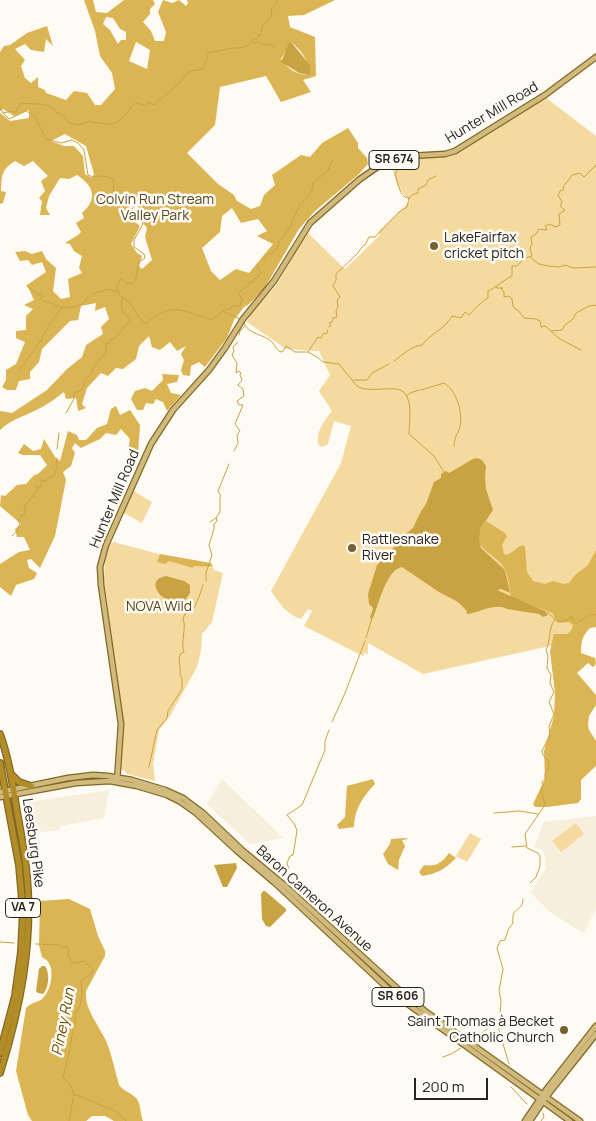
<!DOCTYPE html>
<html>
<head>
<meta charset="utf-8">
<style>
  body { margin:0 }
  #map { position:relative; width:596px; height:1121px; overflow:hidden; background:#fefbf4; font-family:Manrope,sans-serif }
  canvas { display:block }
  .scale { position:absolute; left:414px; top:1078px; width:74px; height:22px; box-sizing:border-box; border:2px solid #272521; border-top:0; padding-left:6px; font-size:15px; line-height:18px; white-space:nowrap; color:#272521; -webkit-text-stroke:4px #fefbf4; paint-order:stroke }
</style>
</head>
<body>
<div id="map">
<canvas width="596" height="1121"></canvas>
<div class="scale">200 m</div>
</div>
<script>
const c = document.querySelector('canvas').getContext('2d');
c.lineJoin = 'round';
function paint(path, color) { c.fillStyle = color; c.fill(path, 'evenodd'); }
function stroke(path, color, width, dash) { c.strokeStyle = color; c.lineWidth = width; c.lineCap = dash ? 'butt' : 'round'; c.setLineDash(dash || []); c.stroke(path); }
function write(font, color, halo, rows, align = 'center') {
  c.font = font + ' Manrope,sans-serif'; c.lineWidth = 5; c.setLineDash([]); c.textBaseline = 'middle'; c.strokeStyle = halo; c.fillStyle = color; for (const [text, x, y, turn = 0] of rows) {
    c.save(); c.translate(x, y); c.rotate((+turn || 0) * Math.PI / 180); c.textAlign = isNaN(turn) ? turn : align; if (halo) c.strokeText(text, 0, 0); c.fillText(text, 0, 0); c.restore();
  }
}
const built = new Path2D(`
  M222,779L283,838L250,844L207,804Z
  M109,790L104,818L60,826V830L32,833L27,806L30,802Z
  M596,816V909L585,931L583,933L550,912L531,893L546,868L544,851L534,847L544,822Z`);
const green = new Path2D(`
  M545,97L596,136V592L577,640L423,674L368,643V654L364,653L363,656L304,626L312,611L308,609L301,619C286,614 280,604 271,591L341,463L351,426L334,421L328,444L322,447L318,444C316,432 324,421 332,411L319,391L330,375L319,351L286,349L247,322L251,313L276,286L307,232L345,269L380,235L378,232L410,201L398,187L391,165L414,158L444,157L454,154Z
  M132,490L152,502L142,523L122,512Z
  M114,542L211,568L213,567L214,570L223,573L212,622L202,634L201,651L197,667L170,716L159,730L153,764L155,781L127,774L124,770H121L123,738L121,705L104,580L105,562L110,543Z
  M576,823L584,834L561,852L552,841Z
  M470,833L481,839L467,862L456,856Z`);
const forest = new Path2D(`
  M84,0H93L96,12L107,13L124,0H153L155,4L150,9V14L143,22L151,31L155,41H164L166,32L158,12L163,0L172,3L179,0L186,6L188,3L187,0H335L304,15L288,16L290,27L315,37L316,76L303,80L311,92L281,102L266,76L220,87L215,125L187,153L218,184L234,195L237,201L251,209L260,206L264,195L275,185L272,175L301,155L310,157L322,143L348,128L358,143V148L367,158L368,164L359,174L315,211L299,229L264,289L248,305L244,307L234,320L227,338L205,367L199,362L191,366L190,376L183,375L181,370L184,360L181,354L186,346L177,351L170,342L160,350L152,347L149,336L139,346L136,359L123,369L116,368L108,376L101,373L87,388L82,404L86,408L78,411L76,398L66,399L64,392C57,397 51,402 44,406C29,415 12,418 0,430V411L12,413L47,390L67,369L82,357L86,345L103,334L101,327L109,319L105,307L95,311L96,303L81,306L78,320L70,321L42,349L39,362L30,372V379L19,381L16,390H7L2,387L6,380V370L16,364L25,342L16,338V331L26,330V316L33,309L24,305L34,300L27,285L46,272L42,262L32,265L28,260L20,261L15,252L25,251L32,254L42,251L46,259L56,268L53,291L61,299L70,297L68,279L82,273L79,268L82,256L74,251L70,244L65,243L78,235L81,232L76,223L84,218L82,213C98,199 94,186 77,175L69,179L60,178L49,196L46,208L50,215H40L42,201L39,198L45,191L41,181L48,176L33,161L24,166L15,161C1,170 2,175 1,191L6,192L3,203L0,204V113L10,121L29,118V110L14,116L3,109L0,111V52L4,46L10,45L27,33L47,26L53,46L46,39L44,52L31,50L25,44L15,49L25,60L21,66L25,78L31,83L38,77V87L45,90L46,93L66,100L74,91L87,93L95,105H101L115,89L112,73L100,56L95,31ZM106,17L113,18L120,29L126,32V40H121L118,44L110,30L103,24ZM136,42L150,50L147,69L129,61ZM291,42C300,49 310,62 311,74C300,77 287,69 281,59ZM65,134L86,146L94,174L92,178L85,174L83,156L74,146H64L51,141ZM127,196L138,199V217L147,228L145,237L152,260L142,269L139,266L142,256L137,253L131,244L140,226L128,217L130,204ZM232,208L241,223L258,219L267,231L257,236L273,244L249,273L236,269L220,280L211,271L202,248L220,232L222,216Z
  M162,374L179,375L177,382L167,384L171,393L181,395L167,411L163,402L156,399L153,404L146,403L143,410H137L131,399L135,391L145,388L152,391L163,380Z
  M116,406L120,415L130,410L140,425L138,454L128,451L130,439L121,429L116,435L106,433L100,439L81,448L75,443L72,448L75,453L71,466L63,472L66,480L55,536L40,568L31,559L27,560L29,568L37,573L34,579L16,585L11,596L0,587V564L19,552L30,550L24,537H17L15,529L21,524L0,506L1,495L5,496L17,485L26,484L34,475L38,474L47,465L40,455H23L18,453L24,444L33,451L41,449L44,439L55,457L60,461L68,431L77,435L79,440H86L97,428L107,424L111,409Z
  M486,521L505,533L507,536L502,545L504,554L506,555C513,553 516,547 523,545L525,547L527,572L533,581L545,584L553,581L563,584L569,583L575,575L588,565L596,550V627L590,628C582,636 581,642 581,653L595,658L596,664L593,667L588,663L577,673L596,695V705L589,716L588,725L589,730L596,741V766L581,780V799L578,803L547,807H535L533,804L545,779L544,751L554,716L555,693L550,651L554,634H567L571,631L573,625L569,622L558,623L552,613L511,597C509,589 509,577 505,569C494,550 466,550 486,521Z
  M160,554L211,563L213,567L194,566L193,568L169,561L165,564L157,562Z
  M373,779L375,784C363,796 354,810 354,827L339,829L337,825L345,817L347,786Z
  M405,838L409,839L402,840L405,846L399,860L398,870L388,864L383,854L390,844L391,839Z
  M449,853L456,858C445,869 437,874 422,876L419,872L424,865C436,867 442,863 449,853Z
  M69,899L90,909L98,936L105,951V956L86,991C84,1010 100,1026 107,1043C112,1056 115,1071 119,1085C124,1092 135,1094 138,1101C141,1106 140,1114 143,1121H114L105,1116H92L86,1121H32L28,1115L16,1071L26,1008C32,1002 37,1003 42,999C51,991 55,971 48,962C47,959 44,959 42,957L39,945L40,901Z`);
const water = new Path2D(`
  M291,42L310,65L311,74L309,75L299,73L281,62L289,43Z
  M477,458L482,460L486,466L485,478L486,489L493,510L481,528L479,538L481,548L505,570L510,593L501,589L497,590L545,611L548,615L543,617L539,614L507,609C496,602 478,613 467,614L466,610L458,602L439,592L402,567C386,570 379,604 373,618H370L373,608L369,604L368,594L377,565L390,552L400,539L413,528L420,513L426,504L434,482L441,478V474L446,471L449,473L473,459Z
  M166,576L184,581L190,585V593L184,602C166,609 141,580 166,576Z
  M236,863L237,868L227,887H223L214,865Z
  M263,891H265L286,909V911L270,927L266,926L262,919L261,894Z
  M42,966H45C50,972 49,988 43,994L38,993L36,991L39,969Z`);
const stream = new Path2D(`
  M253,43L259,42C263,46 271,43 275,47
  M0,107L3,113L9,119L26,111L34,115L46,139L61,143L72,140L78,143L84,150L88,175L93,177C100,175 109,176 114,180L113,195L121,199L132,198L137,202L129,213L132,219L140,221L143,224L134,240V247L144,254L145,258L139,262L135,281L133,283H126L121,278L116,288L120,296C138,305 133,317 146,323C151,319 157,315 164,312C178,305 197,316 212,320L223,311L240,319
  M3,113L12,111L15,113L21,103C33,105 51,101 57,113L62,114L69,123L79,125L91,121L93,123C100,121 107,126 112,124C124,121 127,110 136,103L147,106L148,102L154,105C157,100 159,100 163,97C173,89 183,81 189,71L203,69L207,60V56L210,52C216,52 221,50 227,49C237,47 247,50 254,39H257L259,34L261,36L262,27L272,15L271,9L275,6L278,0
  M398,163L400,166L395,174C398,181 398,192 405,197L409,198
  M531,258L539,264L548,266L559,267L565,265L573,268L596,267
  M264,259L267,255L273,253L274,250L277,249L279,242L292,225L291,222L296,214V211L299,209V205C306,200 313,191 313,183L328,170L333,160
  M27,286L39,295L40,293L43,297H41V299L45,302H50L51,304L52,303L55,307L58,305L60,307C72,308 82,308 88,297
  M496,286L497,288H503L501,289L504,292V297L509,296L512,299L513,306L516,310L517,309L524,318L536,319L540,321L541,327L545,326L560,339L581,350
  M93,294L108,289L116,291
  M224,310L230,309L232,306H240L242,300L239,293L241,290L249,285V281L252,283L254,282L253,280L259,276L258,274L262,273L258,268V265
  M243,321C248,336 264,333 273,343C276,347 276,350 281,352L283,351L286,346L295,352H308L317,357L323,362L339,364L357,386L361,388C373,391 385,388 396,389C415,391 409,421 409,434L434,456L444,472
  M329,327L331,326L329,323L332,322L333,318L337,317L336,311L338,307L337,300L340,297L333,286L336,280V274L358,253L362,247L365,245L369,237H375L399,212L407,207L409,198L414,194L418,193V189L426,185L428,180L436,176
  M551,331L562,330L565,325L573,319L576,313L589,306L596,305
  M239,335L240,331L245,326
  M308,352L318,337L321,338L324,333L326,334L328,332L327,330
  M394,361C403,355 411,346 422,345C430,334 445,329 452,316L461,318L465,312L469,315C471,312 484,300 488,298V291C495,288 504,280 512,276V266H517L525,258L532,256L530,249L532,243L531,237L536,234L539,229L547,230L545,226L549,224L556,227L560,225L559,214L565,210L560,206L562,202L558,195L560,191L563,190L564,185L568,181L572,175L580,173L584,177L596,165
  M19,371L42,339C43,332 57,314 62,308
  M354,380H367L372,373L389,364
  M421,390L444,383C457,391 463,413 460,427C458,433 454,438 454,446
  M407,396L410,393L419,390
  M66,413L74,399V393L82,390L84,384L83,382L93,372L92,370L106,351V343L110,344V340L115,338L131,320C123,312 120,310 122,299
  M57,449L59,433
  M234,451L238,443L237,435L240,431L235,424L243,405H239L237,401L244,396L243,389L238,385L242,380L240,375L241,373L239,371L236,373L237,363L232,355L234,351L233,347L238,342
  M210,522L216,518
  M12,536C17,531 22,527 18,520L21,518V515H24L25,513L24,506L27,504L31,498L35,497L33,494L38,490L36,486L41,487V479L46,482L47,478L53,477L56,472L55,471L58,468L56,464L57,458
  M206,581V573L212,555L209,545L214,529V524L217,521L216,518L220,512V497L221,496L218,491L229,464
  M547,612L557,621H565L572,616L574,622L576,624L590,614L596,615
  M366,638L372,618
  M332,722L345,693L365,641
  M149,767L157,730L167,718L168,711L182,689V678L180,675C181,668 178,660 180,654L184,652C180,641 187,629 183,618L185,614L192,611C197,603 200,595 203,585
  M494,813L520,811L538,814
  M512,847L526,846
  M281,878L289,869L287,863L290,856L293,855L297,831L295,825L287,815L302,805L325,750V741L329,730
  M530,883L536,877L540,866V857L538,853L527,848L525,834L545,805L541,790L543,785L542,782L545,779V774L549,767L548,761L543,755L542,751L550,735L549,726L554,714L549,702L554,692L550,683L551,675L547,668L548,656L546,650C552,637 547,632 555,619
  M0,942L14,943
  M36,944L59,945L62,948L67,946L69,950L68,956L73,963L84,961L93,970L91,974L81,981L82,994L80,1006L75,1014L76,1022L73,1029L70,1048L63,1078L71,1086L74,1094L69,1121
  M474,1037L482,1033L492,1025L499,1026
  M443,1057L451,1054L461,1048
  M509,1064L499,1030L501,1000L499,991L503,969L497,948L500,941L505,940L508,930L513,923C511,905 523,913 523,899
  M511,1087L527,1104
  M74,1094L117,1112L126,1121
  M541,1121L544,1117L543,1113`);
const major = new Path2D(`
  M117,782L121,724L101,585L100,567L106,545L151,444L173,410L209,370L225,348L243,319L274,281L310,223L360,179L379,166L409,156L445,154L455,151L545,95L596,57
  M0,792L68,778L93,775L108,776L132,780L165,790L183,798L203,813L243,851L283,884L398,989L425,1011L580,1121
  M0,797L76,783L110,781L137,786L167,795L179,801L196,813L236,850L275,883L395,995L570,1121
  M525,1121L546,1090L596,1026
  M530,1121L546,1097L596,1034`);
const highway = new Path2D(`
  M0,734C9,759 13,786 17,812C21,833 25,854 27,876C33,944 20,1009 0,1073
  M0,763L19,865L23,911L21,952L15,996L0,1053
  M11,774L19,782L31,786`);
const markers = [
  [434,246,5,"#756130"],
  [352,548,5,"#756130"],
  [564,1030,5,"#756130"]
];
const shields = [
  [394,160,50],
  [23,908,35],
  [398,997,52]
];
const shieldNames = [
  ["SR 674",394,160],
  ["VA 7",23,908],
  ["SR 606",398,997]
];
const streetNames = [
  ["Hunter Mill Road",492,113,-31],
  ["Hunter Mill Road",115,499,-67],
  ["Leesburg Pike",33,843,82],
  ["Baron Cameron Avenue",314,899,42]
];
const parkNames = [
  ["Colvin Run Stream",155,200],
  ["Valley Park",155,216],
  ["NOVA Wild",159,607]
];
const poiNames = [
  ["LakeFairfax",444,238],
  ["cricket pitch",444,254],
  ["Rattlesnake",362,540],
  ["River",362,556],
  ["Saint Thomas à Becket",554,1022,"right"],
  ["Catholic Church",554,1038,"right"]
];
const waterNames = [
  ["Piney Run",64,1022,-79]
];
paint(built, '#f7eedb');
paint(green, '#f4da9f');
paint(forest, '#dbb454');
paint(water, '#c9a241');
stroke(stream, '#c9a241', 1);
stroke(major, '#816825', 7);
stroke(highway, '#816825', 8);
stroke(major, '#d1ba7d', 4.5);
stroke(highway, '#b28c27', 5.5);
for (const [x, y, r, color] of markers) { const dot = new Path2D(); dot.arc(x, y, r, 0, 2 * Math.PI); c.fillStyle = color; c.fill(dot); stroke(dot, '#fefbf4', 2); }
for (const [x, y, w] of shields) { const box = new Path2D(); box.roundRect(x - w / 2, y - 9.5, w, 19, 4); c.fillStyle = '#fefbf4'; c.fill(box); stroke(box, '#272521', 1); }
write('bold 12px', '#272521', null, shieldNames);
write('14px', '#272521', '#fefbf4', streetNames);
write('14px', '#57461e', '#fefbf4', parkNames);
write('14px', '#272521', '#fefbf4', poiNames, 'left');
write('italic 15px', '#6c5203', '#fefbf4', waterNames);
</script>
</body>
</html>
